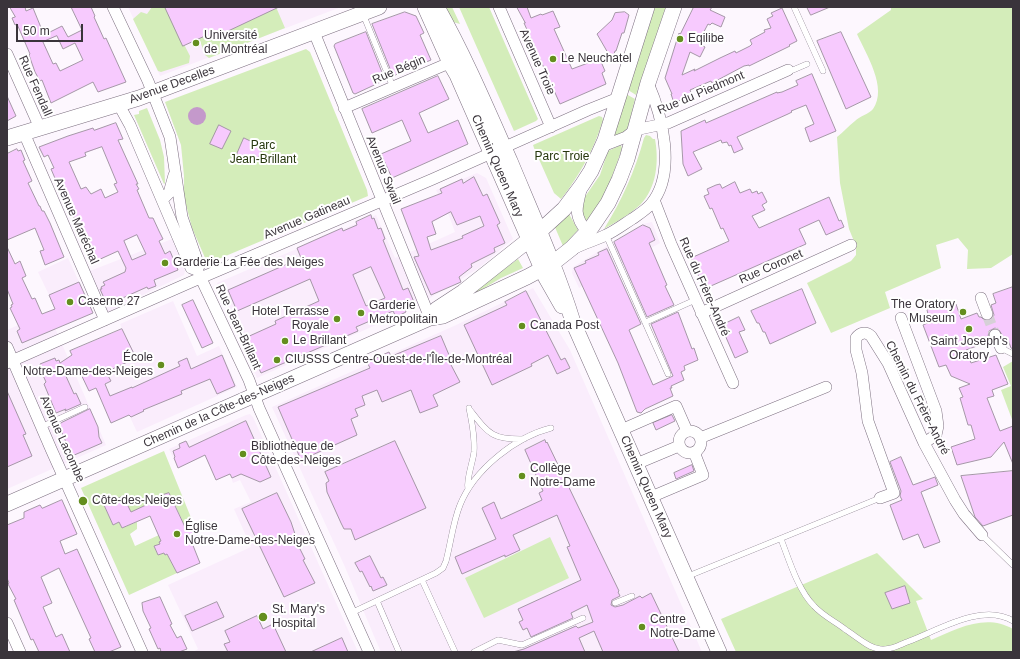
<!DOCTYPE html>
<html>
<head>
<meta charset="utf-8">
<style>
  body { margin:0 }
  #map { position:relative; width:1020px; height:659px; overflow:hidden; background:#fdf7fe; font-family:Arial,sans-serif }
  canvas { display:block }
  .frame { position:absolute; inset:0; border:8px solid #3a343b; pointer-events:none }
  .scale { position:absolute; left:16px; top:24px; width:67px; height:18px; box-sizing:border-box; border:2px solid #3a343b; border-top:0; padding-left:5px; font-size:12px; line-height:14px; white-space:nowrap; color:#3a343b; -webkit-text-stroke:3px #fff; paint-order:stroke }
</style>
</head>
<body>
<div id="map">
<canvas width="1020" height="659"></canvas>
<div class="frame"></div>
<div class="scale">50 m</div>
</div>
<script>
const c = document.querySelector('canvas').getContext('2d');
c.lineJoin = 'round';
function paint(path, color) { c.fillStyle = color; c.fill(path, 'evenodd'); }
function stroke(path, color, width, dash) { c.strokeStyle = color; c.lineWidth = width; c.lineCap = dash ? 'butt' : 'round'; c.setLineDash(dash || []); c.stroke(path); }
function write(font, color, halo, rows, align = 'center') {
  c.font = font + ' Arial,sans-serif'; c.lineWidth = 4; c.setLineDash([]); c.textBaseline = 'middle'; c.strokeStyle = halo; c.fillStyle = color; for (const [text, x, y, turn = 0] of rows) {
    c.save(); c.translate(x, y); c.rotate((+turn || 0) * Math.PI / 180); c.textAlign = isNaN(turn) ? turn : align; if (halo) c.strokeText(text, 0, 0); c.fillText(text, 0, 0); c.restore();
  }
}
const built = new Path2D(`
  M128,7H341L160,76Z
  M477,173L486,178L513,239L479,268L414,308L257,378L217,283L376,215L395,258L415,250L455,232L448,213L436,190Z
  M652,222L660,243L579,288L572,273L573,267L643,224Z
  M172,239L185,271L184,275L108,312L90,271Z
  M68,258L79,282L49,295L38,272Z
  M533,288L570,350L702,652H381L374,636L345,567L272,407L454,326Z
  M173,301L197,356L219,346L237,387L137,432L129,415L112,400L105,384L111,381L106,372L135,358L120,324Z
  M48,312L106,445L7,489V330Z
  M250,414L253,417L358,652H193L198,649L168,585L251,547L234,509L251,502L240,480L233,483L230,474L216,480L205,455L178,468L169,449L246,415Z`);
const green = new Path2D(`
  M152,7H165L190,56L189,63L161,72L158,71L133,19L141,12L147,14Z
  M276,7L285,28L209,58L205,55L199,38L207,35L209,40Z
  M445,7H452L460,24L453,22Z
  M459,7H489L538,119L536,121L514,131Z
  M655,7H666L636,95L628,90Z
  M891,7H1013V254L991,268L967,269L968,250L958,238L936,245L941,268L885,292L890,308L831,333L807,283L851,261L856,255V246L849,229L840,183L837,137C844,132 848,126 855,121C860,116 869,114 873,109C888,88 866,54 857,34L891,10Z
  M306,49L310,52L367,190L368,196L209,263L206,260L192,228L184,197V176L181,145L165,102Z
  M626,94L635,99L627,131L613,137Z
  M147,108L160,140L164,157L165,183L164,184L134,115L139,114V111Z
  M599,116L602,117L603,120C594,149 580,175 561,199L554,193L534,148L533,145Z
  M646,135L650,136L653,139H655C659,161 657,188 640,205C629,215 616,222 604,229C622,200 635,171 644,138Z
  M621,145L622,148C615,170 603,204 587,220H585L580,208V204L600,175L608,151Z
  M569,214L578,230L563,246L554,225Z
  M518,259L523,268L501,278L471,296L470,294Z
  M1013,361V422L1001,390L1011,386L1003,367Z
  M164,451L196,530L189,528L187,526L185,527L172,498H171L169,493L152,499V501L145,504L146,505L131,514L123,496L104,505L113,525L119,522L122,528L137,522V529L130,534L135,546L159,535L161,541L160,544L154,546L158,555L164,553L165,555L167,554L177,573L129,595L81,488Z
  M550,537L569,578L484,618L465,578Z
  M877,553L923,599L916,601L931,640C957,629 985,613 1013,629V652H736L721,619Z`);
const water = new Path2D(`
  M188 116a9 9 0 1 1 18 0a9 9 0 1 1-18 0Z`);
const building = new Path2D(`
  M10,7H25L26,11L33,8L44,35L62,26L68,37L82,30L71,7H91L95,16L94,17L104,39L106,38L126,82L98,92L93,82L51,103L42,80L40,81L35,72L29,55L30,54L17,24L15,25L12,18L15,17ZM57,36L63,49L75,43L83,60L60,71L56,63L53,64L43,42Z
  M165,7H279L209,40L207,35L183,46Z
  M517,7H527L531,18L541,14L542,15L553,11L560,27L554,29L572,69L588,63V61L599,57L605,71L602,73L606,84L560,104L524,23H525Z
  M694,7H712L710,10L725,17L721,27L712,23L710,25L708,24L698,43L705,47L700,57L690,52L682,75L695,69L694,71L720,58L735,51L736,53L750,46L752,44L750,40L765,32L764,30L771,28L767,19L773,16L771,13L782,8L797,41L789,45L790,46L749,66V65L744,66L712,83L711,81L690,90L692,95L674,103L671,94H672L665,78L679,33L680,34Z
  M807,7H830L811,15Z
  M405,12L416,16L424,33L420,35L431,60L393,76L372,24Z
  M625,12L629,15L624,33H622L616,51H615L612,60L597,34L612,20L615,13Z
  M366,32L385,80L355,94L353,93L334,46L335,44Z
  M841,32L871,97L846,109L817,41Z
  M812,74L836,131L810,142L805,128L814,124L806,105L791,111L792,112L788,114L737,137L743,149L734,153L731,145L729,146L727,142L722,143L721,140L693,152L702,169L688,176L683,164L681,131L705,120L706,123L777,92V93L782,92L798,85L796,81Z
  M438,76L449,99L419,113L428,133L458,120L468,144L392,178L381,154L411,141L402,120L372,133L362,109Z
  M7,96L16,116L7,121Z
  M116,123L123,139L118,140L138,184H136L139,189L137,190L149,218H153L159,231L163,239L159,241L165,254L170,251L178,270L154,280L156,286L148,289L147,287L107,305L100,289H102L101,287L105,285L103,282L125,272L126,268L118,251L96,261L94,257H92L88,248H86L73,215L70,213L51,169L54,168L48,155L44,157L39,147L68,136L93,128L94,130ZM102,147L117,183L114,184L118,192L105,198L101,189L91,194L86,187L81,189L69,162L86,156L85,153ZM137,235L146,254L132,260L124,241Z
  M219,125L231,131L222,149L210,144Z
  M244,138L263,147L256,163L237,154Z
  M17,149L18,151L21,150L25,160L23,161L32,181L28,183L39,206H40L42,211H44L50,223L64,257L45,265L40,251L44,250L35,228L7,240V154Z
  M474,177L483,196L487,194L500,223L497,225L505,243L494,248L495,252L471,264L472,267L459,277L461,282L431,295L414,257L419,256L401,209L442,193L440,189L462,179L463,183ZM451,212L457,225L480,216L484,226L462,236L463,238L431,250L427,237L436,234L432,222Z
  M735,182L740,193L750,189L752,193L757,191L758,194L762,192L767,202L762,205L765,210L752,216L759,228L829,197L839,221L841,220L844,227L826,235L819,220L799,229L806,244L704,289L691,258L729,241L723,228L721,229L712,208L710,209L704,196L709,194L707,189L716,185L720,184L722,188Z
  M371,215L372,219L374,218L378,229L381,228L385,239L383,240L403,290L408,288L414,302L404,307L406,312L396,317L393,311L356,327L358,331L261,373L245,338L276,324L275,321L319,301L310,279L237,311L228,290L301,258L297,248L342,228L343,231L357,225L356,222ZM371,267L385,298L366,306L353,275Z
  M643,225L650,228L655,240L649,243L667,285L665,286L674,305L647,317L614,242Z
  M7,247L15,264L20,261L26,276L22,278L32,299L35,298L42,314L55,309L49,295L79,282L93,313L22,343L17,331L20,329L10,308L12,307L11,305L13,304L7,289Z
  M607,249L641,324L629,330L653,385L673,376L651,324L678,312L692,349L694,348L698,360L684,366L685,370L681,372L684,380L671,386L672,388H670L673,396L645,409L641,413L637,412L618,363L574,268L586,263L585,261L599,255L598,253Z
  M1013,287V349L1011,348L1007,337L1004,338L999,330L995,328L989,331L988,337L987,338L988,342L966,350L971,363L996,355L1008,384L992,390L994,396L987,398L1000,431L1013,426V464L1004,442L991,457L957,465L951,447L975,439L971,425H968L960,398L963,397L959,388L970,384L951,376L946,365L939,367L923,325L930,322L927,310L931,303L940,300L946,302L951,307L956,304L961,319L977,313L979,317H981L985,321H989L992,319L994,315L991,305L996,303L993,294Z
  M802,289L816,323L770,344L765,332H763L759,323H757L751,311Z
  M526,291L561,360L565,358L570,368L557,374L548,355L531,364L532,366L492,385L464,325L507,305L505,302Z
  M193,300L213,343L202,348L182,305Z
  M739,317L745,330L739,332L748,352L735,358L718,319L725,323Z
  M122,329L136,358L106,372L111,381L105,384L110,396L132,387V388L180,366L178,362L187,358L191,369L222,355L235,386L217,394L210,379L181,391L182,394L143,410L144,411L131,417L129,415L111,423L96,388L89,391L78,368L65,374L74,394L76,393L81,404L65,411L66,409L56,413L44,384L46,382L41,371L40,364L55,358L56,361L59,360L60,363L72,355L70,351Z
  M441,336L452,362L450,363L460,382L433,395L438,406L420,413L411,390L382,402L377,390L362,396L365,405L355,409L358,416L351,419L357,435L301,460L278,407L370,368L367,362L389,352L391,356Z
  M7,391L26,434L23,435L32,456L7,467Z
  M90,409L98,427L99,437L102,443L72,456L59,426L61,423Z
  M672,415L675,421L656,430L653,423Z
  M246,421L271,477L260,482L241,474L232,478L230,474L216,480L205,455L178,468L174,458L175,457L173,451L180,448L179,444L186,441L189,447Z
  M545,440L546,443L547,442L619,591L618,592L620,596L612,600L611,605L615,607L623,605L640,596L642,598L651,593L679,652H603L594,631L579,638L585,652H513L524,649L576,626L578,628L593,622L587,605L571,613L573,618L531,637L527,628L523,630L519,622L523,620L518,609L581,580L567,547L570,546L557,515L513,535L520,550L505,557V555L462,574L455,557L496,539L482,508L494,502L501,519L542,500L539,493L543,491L525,450Z
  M395,441L426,508L355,540L351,529H344L341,523L327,492L326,483L329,481L325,472Z
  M901,457L913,485L935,477L938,485L921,492L940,542L924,548L918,534L903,540L890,505L902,500L900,496L901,491L890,462Z
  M692,465L694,471L676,479L674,473Z
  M1013,471V515L983,526L975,517L961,476Z
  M169,493L185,527L187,526L189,528L193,526L198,538L194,540L195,542L192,543L200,563L177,573L167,554L165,555L164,553L158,555L154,546L160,544L159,542L161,541L150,516L122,528L119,522L113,525L104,505L123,496L131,512L146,505L145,504L152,501L151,499Z
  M277,493L291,522L298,543H297L305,559L303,560L315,583L284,597L242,509Z
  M62,500L77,534L60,541L65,554L77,549L111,625L121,647L109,652H95L89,639L91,638L59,568L41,577L52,603L43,607L56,637L62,634L70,652H39L33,639L31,640L14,600L16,599L8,584L9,583L7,578V525L24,518V512L40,505L42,508Z
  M370,556L381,578L383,577L387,585L373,591L371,586L370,587L362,571L360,572L355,563Z
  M905,586L910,603L892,609L885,593Z
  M160,597L172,624L170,625L177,638L181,636L187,649L179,652H161L160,648L158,649L149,629L151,628L143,611L142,603Z
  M217,602L224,617L192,631L185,616Z
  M257,616L263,629L273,624L286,652H228L224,644L230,642L225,631Z
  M342,638L348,652H311Z`);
const streetTunnel = new Path2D(`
  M987,314L995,335`);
const lane = new Path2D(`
  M794,7L823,71
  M363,14L393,87
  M788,70H793L807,64
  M606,235L668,374
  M646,322L695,300
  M1001,348L1013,354
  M470,410C488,433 492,440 524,439
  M41,427L85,407
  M468,489C466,479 473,462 474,452C475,437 472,422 469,408
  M982,535L1013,565
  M781,539C789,560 798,590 814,606C823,616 836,622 846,630C856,636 868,648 880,649C890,650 898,646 907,642C937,631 982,602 1013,621
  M686,577L880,498
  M422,580L455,652
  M377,601L399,652
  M615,603L632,596
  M351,613L436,573L443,568L446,561C451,542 453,522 460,505C474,470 515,437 551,428
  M474,652L498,640L522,645L583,618`);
const street = new Path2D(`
  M113,7L148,81L170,137L182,217L199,266L197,270
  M499,7L551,127
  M314,32L430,318
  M7,54L40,128
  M119,105L130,125L191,268L197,270L249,380L259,408L369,652
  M344,108L456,60
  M24,133L105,320
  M603,146L626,137L635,130L668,123L788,70
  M581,190C576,209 574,216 587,232
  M162,200L169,193L174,175
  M654,200L671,244L733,383
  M575,248C585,243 596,240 606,235C615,231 624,224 632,219C639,214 646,210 651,204C677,173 662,115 648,83
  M981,298L987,314
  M701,313L851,245
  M901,318L936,411L938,426L936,435L924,443
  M995,335L1001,348
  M7,347L51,449L142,652
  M7,363L191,282L433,179L588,110L618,98
  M621,430L676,406L687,431
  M679 442a11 11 0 1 1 22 0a11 11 0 1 1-22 0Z
  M700,438L826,387
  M636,464L679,446
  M651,497L703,475L694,452
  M880,498L894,493L868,421L862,373L856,350V338C860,333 865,331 871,336L888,363L924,443L955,500L964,514L982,535
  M7,623L20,652`);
const secondary = new Path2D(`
  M425,7L450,63L457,75L546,278L562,306
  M437,7C465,57 487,109 510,161C532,214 556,267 573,322L719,652
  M7,138L139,98L379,7
  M433,314L437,309L463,292L540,231L564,209L582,185L591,171L605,140L647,7
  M7,504L430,318L443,316L527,277L553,263L572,248L591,228L608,203L619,180L627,159L648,83L674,7`);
const markers = [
  [680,39,4,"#648e1f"],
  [196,43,4,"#648e1f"],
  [553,59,4,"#648e1f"],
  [165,263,4,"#648e1f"],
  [70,302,4,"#648e1f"],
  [963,312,4,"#648e1f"],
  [361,313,4,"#648e1f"],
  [337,319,4,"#648e1f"],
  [522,326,4,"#648e1f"],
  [969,329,4,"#648e1f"],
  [285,341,4,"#648e1f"],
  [277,360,4,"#648e1f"],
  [161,365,4,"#648e1f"],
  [243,454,4,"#648e1f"],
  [522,476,4,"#648e1f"],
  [83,501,5,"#648e1f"],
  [177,534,4,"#648e1f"],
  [263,617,5,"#648e1f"],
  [642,627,4,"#648e1f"]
];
const poiNames = [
  ["Université",204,36],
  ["de Montréal",204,50],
  ["Eqilibe",688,39],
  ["Le Neuchatel",561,59],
  ["Garderie La Fée des Neiges",173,263],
  ["Caserne 27",78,302],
  ["The Oratory",955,305,"right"],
  ["Museum",955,319,"right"],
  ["Garderie",369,306],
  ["Metropolitain",369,320],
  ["Hotel Terrasse",329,312,"right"],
  ["Royale",329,326,"right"],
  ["Canada Post",530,326],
  ["Le Brillant",293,341],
  ["Saint Joseph's",969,342,"center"],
  ["Oratory",969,356,"center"],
  ["École",153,358,"right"],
  ["Notre-Dame-des-Neiges",153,372,"right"],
  ["CIUSSS Centre-Ouest-de-l'Île-de-Montréal",285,360],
  ["Bibliothèque de",251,447],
  ["Côte-des-Neiges",251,461],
  ["Collège",530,469],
  ["Notre-Dame",530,483],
  ["Côte-des-Neiges",92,501],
  ["Église",185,527],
  ["Notre-Dame-des-Neiges",185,541],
  ["St. Mary's",272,610],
  ["Hospital",272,624],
  ["Centre",650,620],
  ["Notre-Dame",650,634]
];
const streetNames = [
  ["Avenue Troie",537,62,66],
  ["Rue Bégin",399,70,-23],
  ["Avenue Decelles",172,85,-20],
  ["Rue Fendall",35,86,66],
  ["Rue du Piedmont",701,93,-23],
  ["Chemin Queen Mary",497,166,66],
  ["Avenue Swail",383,170,68],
  ["Avenue Gatineau",307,218,-23],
  ["Avenue Maréchal",76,221,66],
  ["Rue Coronet",771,267,-24],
  ["Rue du Frère-André",704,287,66],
  ["Rue Jean-Brillant",238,327,65],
  ["Chemin du Frère-André",917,398,63],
  ["Chemin de la Côte-des-Neiges",219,411,-24],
  ["Avenue Lacombe",62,439,66],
  ["Chemin Queen Mary",646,487,66]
];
const parkNames = [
  ["Parc",263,146],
  ["Jean-Brillant",263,160],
  ["Parc Troie",562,157]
];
paint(built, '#faedfc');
paint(green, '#d4edba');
paint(water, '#c499cb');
paint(building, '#f7cafe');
stroke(building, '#a597a7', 1);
stroke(streetTunnel, '#d6d0d7', 11, [11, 5.5]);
stroke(lane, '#7d7080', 6);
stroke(street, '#7d7080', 12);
stroke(secondary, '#7d7080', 16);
stroke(lane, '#fff', 5.5);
stroke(street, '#fff', 11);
stroke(secondary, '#fff', 15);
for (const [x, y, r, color] of markers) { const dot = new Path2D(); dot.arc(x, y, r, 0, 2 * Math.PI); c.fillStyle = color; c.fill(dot); stroke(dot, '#fff', 1.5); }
write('12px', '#3a343b', '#fff', poiNames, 'left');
write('12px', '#3a343b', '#fff', streetNames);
write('12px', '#26370d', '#fff', parkNames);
</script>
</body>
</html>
